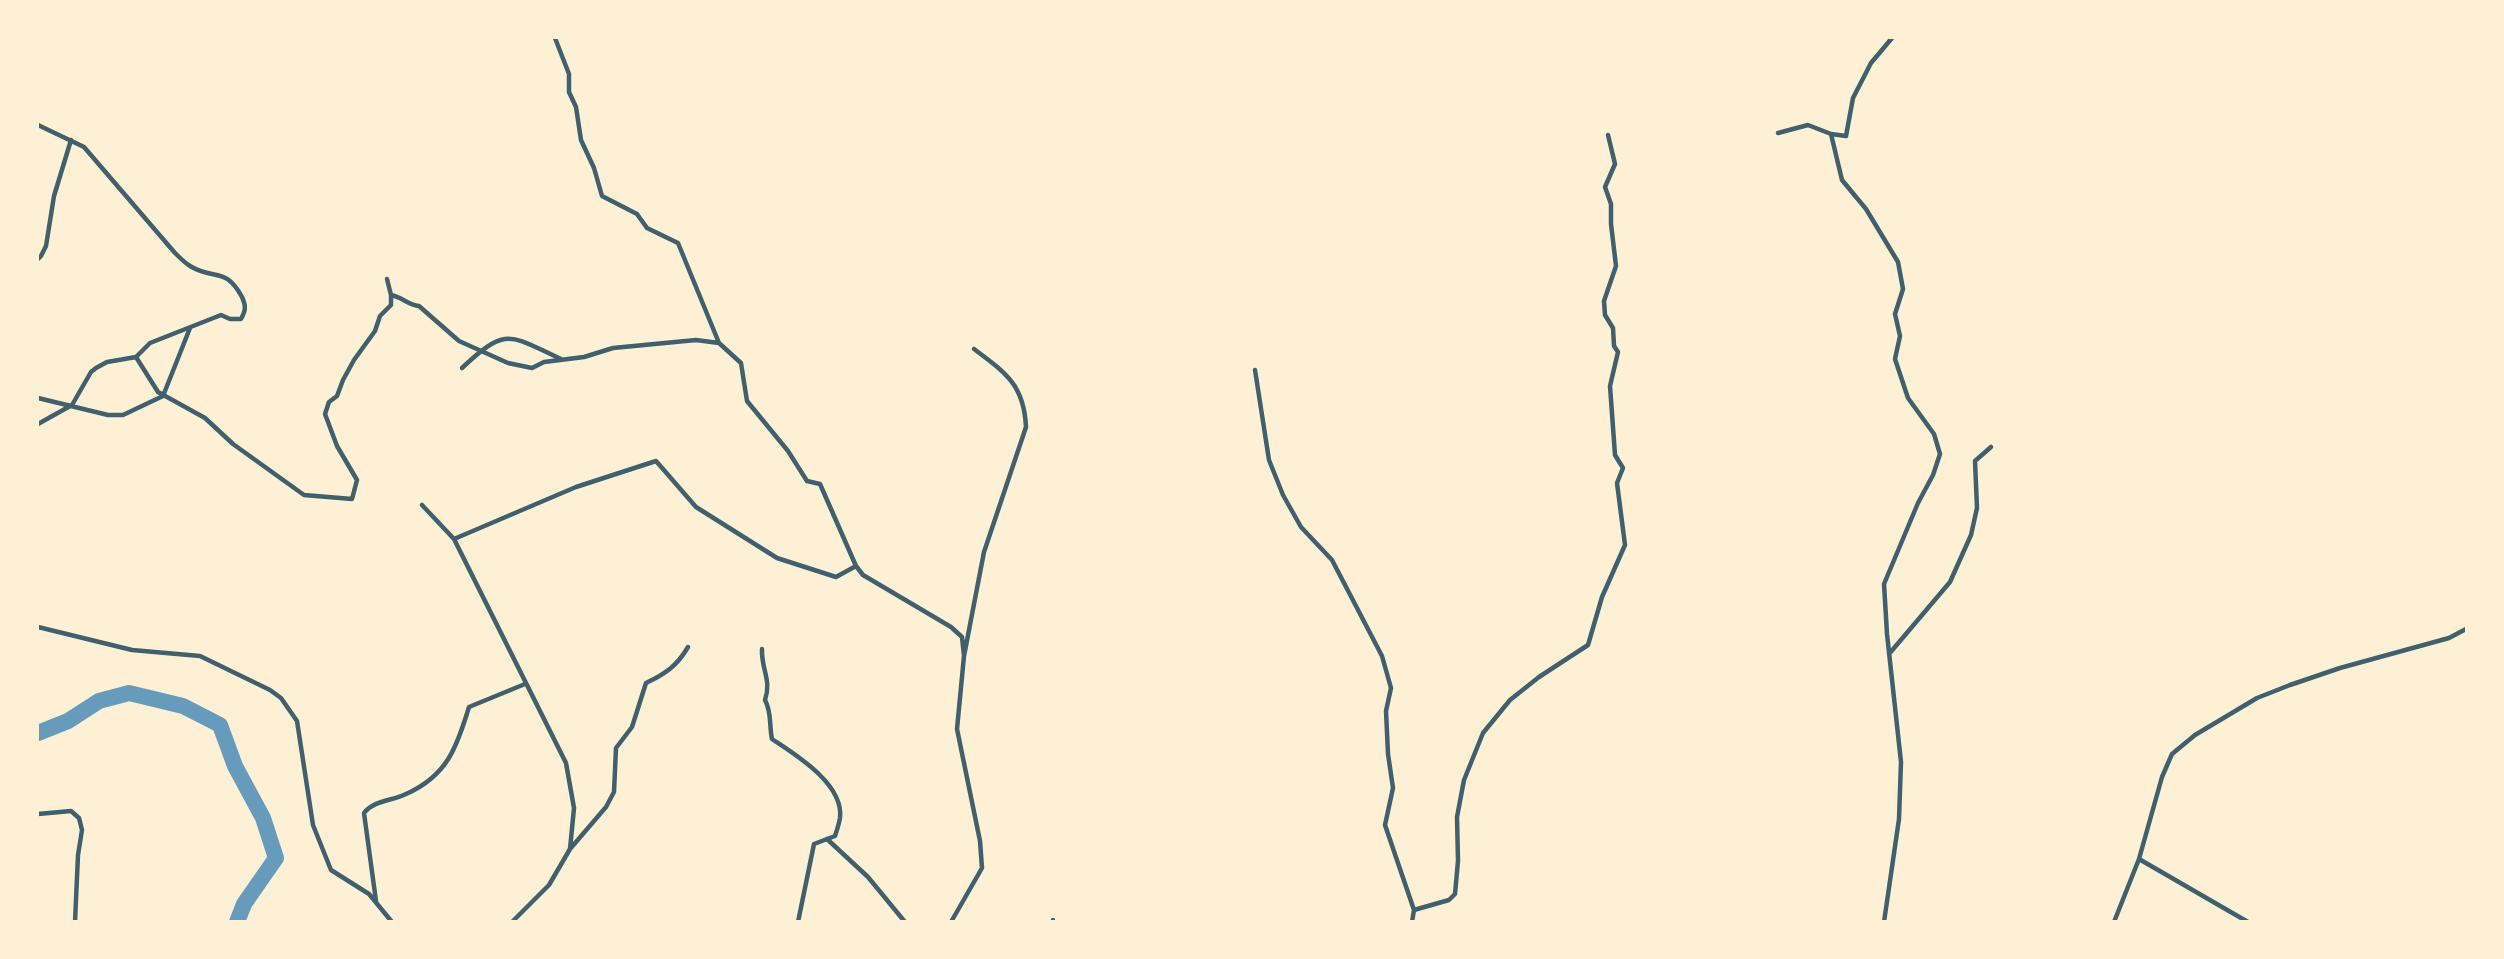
<!DOCTYPE html>
<html>
<head>
<meta charset="utf-8">
<style>
  body { margin:0 }
  #map { position:relative; width:2504px; height:959px; overflow:hidden; background:#fdf0d5; font-family:"Titillium Web",sans-serif }
  canvas { display:block }
  .frame { position:absolute; inset:0; border:39px solid #fdf0d5; pointer-events:none }
</style>
</head>
<body>
<div id="map">
<canvas width="2504" height="959"></canvas>
<div class="frame"></div>
</div>
<script>
const c = document.querySelector('canvas').getContext('2d');
c.lineJoin = 'round';
function stroke(path, color, width, dash) { c.strokeStyle = color; c.lineWidth = width; c.lineCap = dash ? 'butt' : 'round'; c.setLineDash(dash || []); c.stroke(path); }
const river = new Path2D(`
  M38,733L68,721L99,701L129,693L183,706L220,725L235,766L263,818L276,858L244,904L237,922`);
const minor = new Path2D(`
  M555,38L569,74V92L576,107L581,140L594,168L602,196L637,214L647,228L678,243L719,343L741,363L747,401L788,451L807,481L820,484L856,566L863,575L951,627L962,637L964,656
  M38,125L84,147L175,253C180,258 185,263 190,266C215,281 225,266 242,297C246,306 246,310 241,319H230L221,315L150,343L136,357L107,362L96,368L91,372L72,405L38,424
  M1778,133L1808,125L1831,134L1842,180L1866,209L1898,262L1903,289L1895,314L1900,336L1895,359L1908,398L1934,434L1940,454L1933,475L1918,503L1884,584L1887,634L1901,762L1899,819L1884,922
  M1831,134L1846,136L1853,98L1871,63L1892,38
  M38,259L41,256L46,246L54,196L71,140
  M391,295C402,297 408,305 419,306L459,341L508,363L532,368L544,362L584,357L613,348L696,340L719,343
  M136,357L158,392L205,418L233,444L304,495L352,499L357,480L337,446L325,414L329,402L337,396L343,380L354,360L375,331L380,316L391,305V295L387,279
  M462,368C507,326 509,335 561,359
  M1255,370L1269,460L1283,495L1301,527L1332,560L1382,656L1391,688L1386,711L1388,754L1393,788L1385,825L1414,910L1412,922
  M38,398L108,415H123L163,396L190,328
  M422,505L454,539L566,763L574,808L570,849
  M454,539L576,487L656,461L696,507L777,558L836,577L856,566
  M38,627L132,650L200,656L270,690L281,698L297,721L313,825L331,870L369,894L392,922
  M762,649C761,669 772,680 765,700C772,713 769,725 772,739C796,755 844,784 840,818C839,824 837,830 835,836L814,844L798,922
  M1889,654L1950,582L1971,535L1977,508L1975,461L1991,447
  M38,814L71,811L79,818L82,830L78,855L75,922
  M827,839L868,877L905,922
  M2139,859L2248,922
  M376,901L364,813C374,800 392,801 406,794C447,776 457,747 469,707L525,684
  M1414,910L1449,900L1455,894L1458,861L1457,817L1464,780L1483,733L1510,700L1539,677L1588,645L1602,597L1625,545L1617,483L1623,468L1615,455L1610,386L1618,352L1614,346L1613,328L1605,315L1604,301L1616,266L1611,224V204L1605,187L1615,164L1608,135
  M512,922L549,885L570,849L606,807L614,792L616,748L632,727L646,683C665,674 677,666 688,647
  M951,922L982,868L980,841L957,729L964,656L984,552L1026,427C1024,385 1006,373 974,349
  M1053,922V920
  M2114,922L2139,859L2162,777L2172,754L2195,735L2257,698L2290,685L2340,668L2449,638L2466,629`);
stroke(river, '#669bbc', 16);
stroke(minor, '#3f606c', 4.5);
</script>
</body>
</html>
